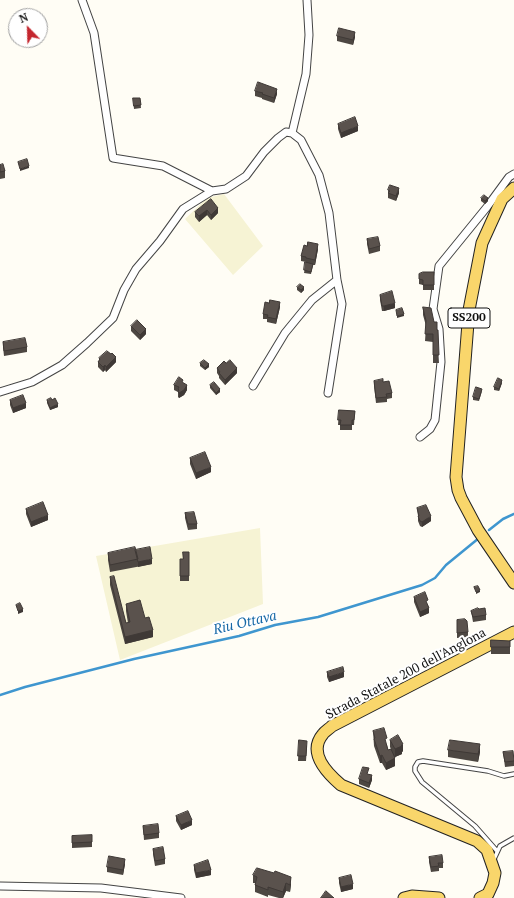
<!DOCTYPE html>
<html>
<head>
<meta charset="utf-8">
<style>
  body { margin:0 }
  #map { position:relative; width:514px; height:898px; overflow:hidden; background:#fffdf5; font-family:"PT Serif",serif }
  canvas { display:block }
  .north { position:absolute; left:8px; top:8px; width:40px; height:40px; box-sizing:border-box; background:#fff; border:1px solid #a0a0a0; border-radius:50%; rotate:337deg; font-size:11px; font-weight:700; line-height:16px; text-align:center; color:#111 }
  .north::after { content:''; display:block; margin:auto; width:14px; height:18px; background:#c4262e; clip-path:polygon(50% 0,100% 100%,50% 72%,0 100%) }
</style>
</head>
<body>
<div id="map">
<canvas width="514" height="898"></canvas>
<div class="north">N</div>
</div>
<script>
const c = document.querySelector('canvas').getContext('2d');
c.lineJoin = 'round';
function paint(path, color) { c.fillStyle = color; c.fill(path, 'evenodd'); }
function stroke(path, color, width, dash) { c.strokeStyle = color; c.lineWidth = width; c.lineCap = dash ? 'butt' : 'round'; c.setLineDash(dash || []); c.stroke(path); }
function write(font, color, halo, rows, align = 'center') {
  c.font = font + ' "PT Serif",serif'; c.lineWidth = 4; c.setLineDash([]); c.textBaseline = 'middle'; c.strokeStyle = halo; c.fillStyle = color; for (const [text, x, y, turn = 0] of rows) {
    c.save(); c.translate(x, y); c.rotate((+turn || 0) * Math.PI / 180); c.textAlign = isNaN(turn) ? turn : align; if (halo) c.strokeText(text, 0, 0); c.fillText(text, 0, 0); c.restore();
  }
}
const farmland = new Path2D(`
  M224,194L263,246L233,275L185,219L207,198Z
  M260,528L263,604L120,660L96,556Z`);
const stream = new Path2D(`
  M489,530L503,519L514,514
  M0,695L25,687L134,659L239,636L275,625L318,617L422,585L435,578L446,565L479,538`);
const service = new Path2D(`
  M497,851L475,826L422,782L415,771V767L418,762L423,761L488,771L504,776L514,774
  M494,859L500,846L514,838`);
const minor = new Path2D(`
  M82,0L94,33L113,158L163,166L212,191
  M292,133L306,74L309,35L307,0
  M253,386L285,333L312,300L337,280
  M0,392L32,382L62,365L87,343L113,318L124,290L136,269L160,241L183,209L212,191L226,189L246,176L264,152L278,138L286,132L292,133L301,140L319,175L329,213L337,280L342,304L328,393
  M420,437L430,429L435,420L441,362L439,329L433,309L439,266L487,207L509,177L514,174
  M0,886L101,888L181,898`);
const primary = new Path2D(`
  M514,188L502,199L482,243L469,310L456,477L458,490L461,498L478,530L514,583
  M404,898L412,896L439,898
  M480,898L488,894L493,883L495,873L487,850L477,841L341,785C327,773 307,753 323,734C325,731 329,729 332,726L514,632`);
const wall = new Path2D(`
  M337,36L355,37L353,45L337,41Z
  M255,91L277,94L274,103L262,99V98L255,96Z
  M133,98H140L141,108L134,109Z
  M338,124L358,131L341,138L338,129Z
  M0,165L5,171V178L0,179Z
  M388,190L399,193L396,201L388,198Z
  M481,198L488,201L485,204L481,201Z
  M211,199L218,213L211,220L207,215L199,222L195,217V212Z
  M367,239L380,246V251L369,254L367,244Z
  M318,249L315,265H313L311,274L304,273L306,262L301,261V256Z
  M434,272V290H423V285L419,284V274Z
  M297,287L304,290L301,293L297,290Z
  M380,295L395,308L384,311H382L380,300Z
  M280,307L276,324L267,322V319H263V314Z
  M423,307L434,322L437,330L439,363H433V342L425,341L426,326L423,315Z
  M131,326L146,334L140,340L131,331Z
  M3,342L27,347V352L4,356L3,347Z
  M99,358L116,362L106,372L105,370L103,372L98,367V362L99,361Z
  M200,363L209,367L205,370L200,366Z
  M226,363L237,373L225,385L219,378V376L217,373V368Z
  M374,381L383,382L392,393V398L387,399V402L376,403L374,386Z
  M183,383L187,390L184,395L179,398L178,397V392L174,390V385Z
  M502,383L499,391L494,390V387Z
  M210,385L220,392L216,395L210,388Z
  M482,391L479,401L473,400V397Z
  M10,400L26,408L13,413L10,405Z
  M47,400L58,407L50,410L47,403Z
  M339,410L355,411L354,425H352V430H340V425H338Z
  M190,458L211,472L196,479L190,464Z
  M417,508L431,521L422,527L420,526L418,521V516Z
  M26,509L48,520L31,527L26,514Z
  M185,513L197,524V529L188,530L185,518Z
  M135,550L152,564L110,572L108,560V553Z
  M189,552V581H180V559H183Z
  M110,577L126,623H128L126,611V604L145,618L153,637L125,644L110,585Z
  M414,597L428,605L429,613L420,617L414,602Z
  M479,609L486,615V620L473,622L471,611Z
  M457,620L468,632V637L457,638Z
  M491,640L510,641V654H491Z
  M327,672L344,677L329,682L327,677Z
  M373,731L387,745L388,750L391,749L390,747V740L403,751L402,752V754L395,757V766L386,770L382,763H380L374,746Z
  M299,740L307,746L306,761H298Z
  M448,750L480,752L478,762L448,757Z
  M503,752L514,761V766L505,767Z
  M369,774L372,780L369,788L359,784V779Z
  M176,816L192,825L181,830L176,821Z
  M143,826L159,833V838L144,840Z
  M92,835V847L72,848V836Z
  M153,849L165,859V864L155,866L153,854Z
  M429,857L443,863V868H439V871L431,872L429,862Z
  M125,864L123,875L107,872V867Z
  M194,865L211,875L196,878L194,870Z
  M253,875L291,884L290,892L286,891L283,898H279L268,895V897L255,892V883H253Z
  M339,878L353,889L341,892L339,883Z`);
const shadedWall = new Path2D(`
  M355,32V37L353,45V40Z
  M277,89V94L274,103V98Z
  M358,126V131L341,138V133Z
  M29,166V168L20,171V169Z
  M399,188V193L396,201V196Z
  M488,198V201L485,204V201Z
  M218,208V213L211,220V215Z
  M207,210V215L199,222V216Z
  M318,244V249L315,265V260Z
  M304,287V290L301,293V290Z
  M280,302V307L276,324V319Z
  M395,303V308L384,311V306Z
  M404,314V316L397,318V316Z
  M146,329V334L140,340V335Z
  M116,357V362L106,372V367Z
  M209,364V367L205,370V368Z
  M105,365V370L103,372V367Z
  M237,368V373L225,385V380Z
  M502,380V383L499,391V389Z
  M187,385V390L184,395L179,398V393Z
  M220,389V392L216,395V393Z
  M26,403V408L13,413V408Z
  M58,404V407L50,410V408Z
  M211,467V472L196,479V473Z
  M48,515V520L31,527V522Z
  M431,516V521L422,527V522Z
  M152,559V564L138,567V562Z
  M480,590V592L476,594V592Z
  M429,608V613L420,617V612Z
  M23,609V612L18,614V611Z
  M153,630V637L125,644V637Z
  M344,672V677L329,682V677Z
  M403,744V751L402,752V754L395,757V749Z
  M480,744V752L478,762V754Z
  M382,755V763H380V756Z
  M395,758V766L386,770V763Z
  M372,775V780L369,788V783Z
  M192,820V825L181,830V825Z
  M125,859V864L123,875V870Z
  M211,870V875L196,878V873Z
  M291,877V884L290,892V885Z
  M286,883V891L283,898V892Z
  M353,884V889L341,892V887Z`);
const building = new Path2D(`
  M339,28L355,32L353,40L337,36Z
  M258,82L277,89L274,98L262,94L263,93L255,91Z
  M133,98H140L141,105L134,106Z
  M355,117L358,126L341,133L338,124Z
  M27,159L29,166L20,169L18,162Z
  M3,164L5,171L0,172V165Z
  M390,185L399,188L396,196L388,193L390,191L388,190Z
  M484,195L488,198L485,201L481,198Z
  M211,199L218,208L211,215L207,210L199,216L195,212Z
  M378,237L380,246L369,249L367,239Z
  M308,242L318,244L315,260L306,258V257L301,256L304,245L307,246Z
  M305,262L313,264L311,272L304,270Z
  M423,272H434V285H423V280L419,279V274Z
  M300,284L304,287L301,290L297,287Z
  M392,291L395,303L384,306H382L380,295Z
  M270,300L280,302L276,319L267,317L268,315L263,314L265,302L269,303Z
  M423,307L431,308L434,322H437V330H438L439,355H433V334H425L426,321Z
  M402,308L404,314L397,316L396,310Z
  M137,320L146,329L140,335L131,326Z
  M25,338L27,347L4,351L3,342Z
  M107,351L111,354L112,353L116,357L106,367L105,365L103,367L98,362L100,359L99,358Z
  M204,360L209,364L205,368L200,363Z
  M230,360L237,368L225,380L219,373L220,372L217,368L224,361L226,363Z
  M179,377L183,380L182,382L187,385L184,390L179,393L178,392L179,390L178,389L179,387L174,385Z
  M498,378L502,380L499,389L494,387Z
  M383,379V382L389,381L392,393L386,394L387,397L376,398L374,381Z
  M214,382L220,389L216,393L210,385Z
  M476,387L482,389L479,399L473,397Z
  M23,395L26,403L13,408L10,400Z
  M51,398L52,400L55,398L58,404L50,408L47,400Z
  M339,410L355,411L354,420H352V425H340L341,420H338Z
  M205,452L211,467L196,473L190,458Z
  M43,502L48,515L31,522L26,509Z
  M426,505L431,516L422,522L420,521L418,516H419L417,508Z
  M194,512L197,524H188L185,513Z
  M135,547L138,559L110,565L108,553Z
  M150,547L152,559L138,562L135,550Z
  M183,552H189V576H180V559H183Z
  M114,576L126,623L130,622L126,604L140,600L145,618L149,617L153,630L125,637L110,577Z
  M478,586L480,590L476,592L474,587Z
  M425,592L428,600L426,601L429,608L420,612L414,597Z
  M20,603L23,609L18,611L16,605Z
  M478,608L479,609L485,608L486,615L473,617L471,611Z
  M465,619L467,621L468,632L457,633V620Z
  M491,640L510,641V647H491Z
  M343,667L344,672L329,677L327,672Z
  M384,728L387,738L385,739L388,750L391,749L395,758L386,763L382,755L380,756L374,739L375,738L373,731Z
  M398,735L403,744L401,745L402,746L395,749L390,740Z
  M299,740L307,741L306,756H298Z
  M450,740L480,744L478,754L448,750Z
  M513,751L514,761L505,762L503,752Z
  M363,767L369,768L367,774L372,775L369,783L359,779Z
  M188,811L192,820L181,825L176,816Z
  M158,824L159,833L144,835L143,826Z
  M92,835V842L72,843V836Z
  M163,847L165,859L155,861L153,849Z
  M442,855L443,863H438L439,866L431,867L429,857Z
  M109,856L125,859L123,870L107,867Z
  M208,860L211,870L196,873L194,865Z
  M257,868L274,873L275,871L291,877L290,885L286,883L283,892L268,887V890L255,885L257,877L253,875Z
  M351,875L353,884L341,887L339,878Z
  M326,891L334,898H321Z`);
const shields = [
  [469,318,42]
];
const shieldNames = [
  ["SS200",469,318]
];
const streetNames = [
  ["Strada Statale 200 dell'Anglona",406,674,-28]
];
const waterNames = [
  ["Riu Ottava",245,623,-13]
];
paint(farmland, '#f6f3d4');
stroke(stream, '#3f96cf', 2.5);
stroke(service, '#444', 5.5);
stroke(minor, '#444', 9);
stroke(primary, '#222', 13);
stroke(service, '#fff', 3.5);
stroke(minor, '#fff', 7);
stroke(primary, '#f9d66b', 11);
paint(wall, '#4d4742');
paint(shadedWall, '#3f3936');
paint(building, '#5a524d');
stroke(building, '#3f3936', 1);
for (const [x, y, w] of shields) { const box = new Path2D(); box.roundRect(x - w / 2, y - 10, w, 20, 3); c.fillStyle = '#fff'; c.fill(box); stroke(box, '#111', 1); }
write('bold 12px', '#111', null, shieldNames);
write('13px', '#111', '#fff', streetNames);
write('italic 14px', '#1768a6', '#fff', waterNames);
</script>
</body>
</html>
